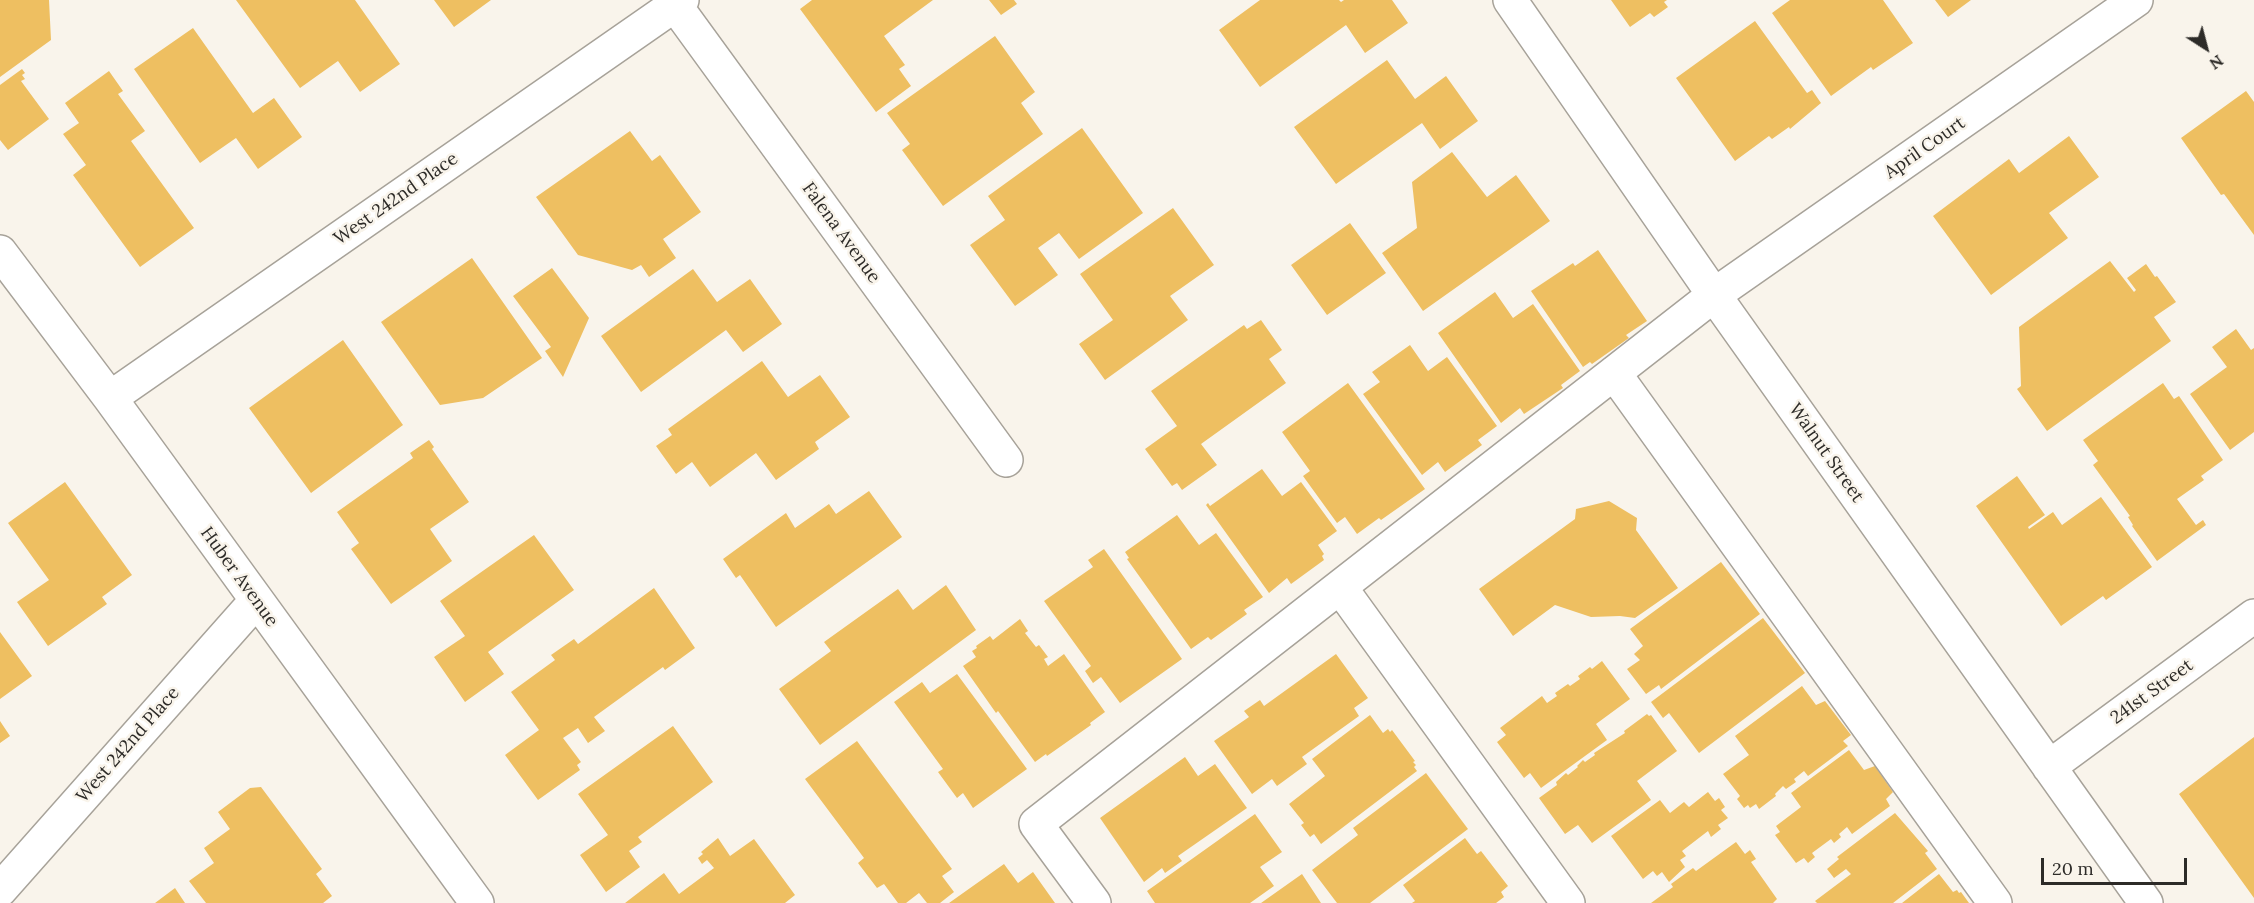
<!DOCTYPE html>
<html>
<head>
<meta charset="utf-8">
<style>
  body { margin:0 }
  #map { position:relative; width:2254px; height:903px; overflow:hidden; background:#f9f4eb; font-family:Lora,serif }
  canvas { display:block }
  .north { position:absolute; left:2176px; top:18px; width:60px; height:60px; -webkit-text-stroke:4px #f9f4eb; paint-order:stroke; rotate:144deg; font-size:16px; font-weight:700; line-height:24px; text-align:center; color:#2d2b28 }
  .north::after { content:''; display:block; margin:auto; width:21px; height:27px; background:#2d2b28; clip-path:polygon(50% 0,100% 100%,50% 72%,0 100%) }
  .scale { position:absolute; left:2041px; top:858px; width:146px; height:27px; box-sizing:border-box; border:3px solid #2d2b28; border-top:0; padding-left:8px; font-size:18px; line-height:21px; white-space:nowrap; color:#2d2b28; -webkit-text-stroke:4px #f9f4eb; paint-order:stroke }
</style>
</head>
<body>
<div id="map">
<canvas width="2254" height="903"></canvas>
<div class="north">N</div>
<div class="scale">20 m</div>
</div>
<script>
const c = document.querySelector('canvas').getContext('2d');
c.lineJoin = 'round';
function paint(path, color) { c.fillStyle = color; c.fill(path, 'evenodd'); }
function stroke(path, color, width, dash) { c.strokeStyle = color; c.lineWidth = width; c.lineCap = dash ? 'butt' : 'round'; c.setLineDash(dash || []); c.stroke(path); }
function write(font, color, halo, rows, align = 'center') {
  c.font = font + ' Lora,serif'; c.lineWidth = 5; c.setLineDash([]); c.textBaseline = 'middle'; c.strokeStyle = halo; c.fillStyle = color; for (const [text, x, y, turn = 0] of rows) {
    c.save(); c.translate(x, y); c.rotate((+turn || 0) * Math.PI / 180); c.textAlign = isNaN(turn) ? turn : align; if (halo) c.strokeText(text, 0, 0); c.fillText(text, 0, 0); c.restore();
  }
}
const building = new Path2D(`
  M0,0H49L51,40L0,77Z
  M236,0H355L400,64L360,92L338,61L300,88Z
  M434,0H491L454,27Z
  M812,0H933L884,36L905,65L899,69L911,86L876,112L800,9Z
  M989,0H1014L1017,4L1001,15Z
  M1260,0H1339L1341,2L1344,0H1392L1408,23L1365,53L1346,25L1260,87L1219,30Z
  M1611,0H1667L1664,2L1668,7L1654,17L1650,13L1630,27Z
  M1790,0H1883L1913,43L1873,70L1871,67L1831,96L1772,13Z
  M1935,0H1971L1948,17Z
  M1755,21L1807,93L1812,90L1821,103L1790,129L1789,127L1772,139L1769,136L1735,161L1676,78Z
  M193,28L253,113L274,98L302,137L258,169L236,138L200,163L134,69Z
  M995,36L1035,92L1021,103L1043,134L943,206L902,150L910,144L887,113Z
  M1387,60L1415,99L1446,76L1478,121L1440,149L1422,123L1336,184L1294,127Z
  M22,69L25,73L22,75L25,79L21,81L49,119L8,150L0,140V85Z
  M109,71L123,91L118,94L145,131L131,141L194,228L140,267L73,175L86,165L63,134L79,123L65,103Z
  M2246,91L2254,102V235L2224,194L2221,195L2181,138Z
  M1082,128L1143,213L1079,259L1059,233L1038,248L1058,275L1015,306L970,245L1005,220L988,196Z
  M630,131L652,161L660,155L701,212L663,239L676,258L649,277L641,265L632,270L578,255L536,197Z
  M2069,136L2099,177L2049,213L2068,238L1991,295L1933,216L2009,159L2019,173Z
  M1452,152L1487,197L1516,175L1550,221L1423,311L1382,253L1417,228L1412,182Z
  M1173,208L1214,265L1170,296L1188,320L1105,380L1079,344L1113,320L1080,274Z
  M1350,223L1386,273L1327,315L1291,265Z
  M1598,250L1647,321L1626,335L1629,338L1592,364L1590,362L1583,367L1531,291L1573,263L1575,266Z
  M472,258L542,358L483,398L440,405L381,322Z
  M2110,261L2134,292L2136,290L2127,278L2146,264L2155,277L2157,276L2176,302L2154,317L2171,341L2047,431L2017,389L2021,386L2019,327Z
  M552,268L589,318L563,377L545,351L551,347L513,296Z
  M693,269L717,302L750,279L782,324L743,352L726,330L641,392L601,336Z
  M1495,292L1513,318L1533,304L1580,371L1561,385L1563,388L1524,414L1520,408L1501,423L1438,333Z
  M1261,320L1282,350L1269,359L1286,383L1201,444L1217,465L1182,490L1177,483L1172,486L1145,449L1177,426L1151,391L1244,325L1247,329Z
  M2236,329L2251,350L2254,348V432L2230,450L2190,394L2227,367L2212,347Z
  M343,340L403,425L311,493L249,408Z
  M1410,345L1428,371L1447,357L1497,426L1478,440L1482,445L1445,472L1438,462L1422,475L1363,394L1380,382L1372,372Z
  M762,361L788,397L820,375L850,417L815,442L819,449L776,480L756,453L710,487L692,462L676,474L656,446L672,435L668,429Z
  M1348,383L1425,489L1381,520L1379,518L1357,534L1345,517L1337,523L1303,476L1310,471L1282,432Z
  M2163,383L2174,399L2179,396L2223,460L2201,476L2204,480L2177,499L2196,525L2203,520L2206,525L2157,561L2132,526L2133,525L2128,517L2130,516L2093,465L2098,461L2083,440Z
  M429,440L434,447L432,449L469,502L430,529L452,561L391,604L351,549L359,543L337,512L413,458L410,453Z
  M1262,469L1282,496L1301,482L1337,531L1318,545L1324,554L1322,556L1324,560L1291,584L1287,578L1269,593L1206,505L1208,503L1210,506Z
  M2017,476L2045,515L2028,527L2029,529L2053,512L2062,525L2101,497L2152,567L2106,600L2103,596L2061,626L1976,506Z
  M65,482L132,575L102,597L107,604L48,646L17,602L49,580L8,523Z
  M869,491L902,537L776,627L740,575L736,578L723,559L786,513L795,528L829,504L836,514Z
  M1609,501L1637,518L1636,530L1678,588L1635,618L1620,616L1591,617L1555,605L1513,636L1479,589L1575,519L1576,509Z
  M1177,515L1199,545L1216,533L1263,597L1244,610L1247,614L1211,640L1208,637L1191,649L1127,559L1129,558L1125,552Z
  M534,535L574,590L488,652L504,674L465,702L434,657L465,636L440,601Z
  M1104,549L1182,659L1120,703L1101,677L1093,683L1085,671L1091,666L1044,601L1093,567L1088,560Z
  M1721,562L1760,614L1661,689L1659,685L1646,694L1627,669L1640,660L1634,654L1643,646L1630,629Z
  M946,585L976,630L820,745L779,689L831,651L824,642L898,589L913,610Z
  M654,588L695,648L665,670L663,667L594,717L605,731L588,743L578,728L563,738L581,762L577,765L580,770L538,800L505,755L539,730L511,692L555,660L551,655L574,639L578,644Z
  M1763,618L1805,673L1699,753L1669,713L1663,718L1651,702Z
  M1020,619L1028,631L1025,633L1036,647L1039,645L1048,657L1044,659L1048,666L1064,654L1105,712L1090,723L1091,725L1047,756L1046,754L1035,762L998,711L996,713L963,666L976,657L972,651L977,648L976,646L990,636L993,640Z
  M0,632L32,676L0,699Z
  M1336,654L1368,698L1354,708L1359,716L1302,757L1307,764L1277,786L1272,779L1252,794L1214,741L1249,717L1244,711L1260,700L1264,706Z
  M1602,661L1630,699L1596,724L1607,740L1541,788L1530,773L1524,778L1497,742L1506,735L1500,728L1542,696L1547,703L1557,696L1555,693L1568,684L1570,686L1580,679L1578,676L1590,667L1592,669Z
  M957,674L1027,769L973,808L963,793L957,798L938,772L943,769L894,702L922,682L930,693Z
  M1802,686L1816,705L1825,701L1851,735L1843,741L1848,746L1808,776L1804,771L1794,779L1796,782L1786,789L1783,786L1775,794L1776,796L1759,809L1756,804L1750,808L1748,805L1744,808L1737,799L1740,796L1723,774L1749,755L1735,736Z
  M1647,714L1649,716L1651,715L1677,751L1637,781L1651,800L1592,843L1578,825L1565,834L1539,798L1557,785L1556,782L1566,773L1568,775L1578,767L1577,766L1583,760L1585,762L1595,755L1594,753L1625,733L1624,731Z
  M1370,715L1383,733L1388,729L1390,732L1392,730L1415,761L1413,762L1416,765L1414,767L1417,771L1321,844L1314,834L1310,837L1301,825L1304,823L1289,804L1325,776L1312,759Z
  M0,721L10,736L0,743Z
  M673,726L713,782L638,837L642,842L629,851L640,867L606,892L580,855L608,835L578,794Z
  M2254,737V898L2179,794Z
  M857,741L952,869L942,876L954,892L940,903H927L919,893L906,903H898L884,884L877,888L858,863L864,858L805,779Z
  M1849,750L1864,770L1875,766L1893,792L1886,799L1890,806L1852,834L1847,827L1839,834L1841,837L1834,843L1831,839L1812,853L1815,857L1808,863L1804,858L1796,863L1775,835L1780,832L1776,826L1801,807L1791,793Z
  M1185,757L1198,776L1215,764L1247,808L1178,856L1182,861L1165,873L1162,868L1144,882L1100,818Z
  M1426,773L1468,829L1370,903H1337L1312,870L1358,835L1353,828Z
  M261,787L322,869L316,874L332,896L323,903H206L189,881L214,863L204,848L230,829L218,812L250,788Z
  M1708,792L1715,801L1719,798L1725,807L1721,810L1728,818L1718,825L1721,829L1711,837L1708,831L1682,851L1686,856L1680,860L1685,867L1669,882L1662,872L1657,876L1653,871L1643,879L1611,836L1660,800L1670,813L1684,802L1689,807Z
  M1895,813L1928,851L1925,853L1937,869L1893,903H1817L1815,901L1851,874L1846,869L1834,878L1827,869L1839,859L1837,857Z
  M1255,814L1282,852L1260,867L1274,886L1250,903H1155L1147,891Z
  M718,838L730,856L754,839L795,895L785,903H625L664,873L679,894L714,868L707,860L702,864L698,858L703,854L701,852Z
  M1465,838L1477,854L1481,851L1508,886L1501,892L1504,897L1496,903H1412L1415,901L1403,885Z
  M1736,842L1745,854L1750,850L1756,859L1751,862L1777,899L1773,903H1651L1673,887L1671,884L1693,868L1696,871Z
  M1004,864L1018,883L1033,872L1055,903H949Z
  M1302,874L1321,903H1261Z
  M1939,874L1953,892L1957,890L1959,893L1961,892L1969,903H1902Z
  M175,888L185,903H155Z`);
const minor = new Path2D(`
  M1510,0L1714,295L2146,903
  M675,5L1006,460
  M0,252L110,398L477,903
  M1614,373L1995,903
  M110,398L682,0
  M1340,587L1568,903
  M2049,767L2254,616
  M0,890L256,601
  M1094,903L1036,824L1714,295L2136,0`);
const streetNames = [
  ["April Court",1925,148,-35],
  ["West 242nd Place",396,199,-35],
  ["Falena Avenue",841,233,54],
  ["Walnut Street",1826,453,55],
  ["Huber Avenue",239,577,54],
  ["241st Street",2152,692,-36],
  ["West 242nd Place",128,745,-49]
];
paint(building, '#eebf61');
stroke(minor, '#a7a299', 36);
stroke(minor, '#fff', 33);
write('18px', '#2d2b28', '#f9f4eb', streetNames);
</script>
</body>
</html>
